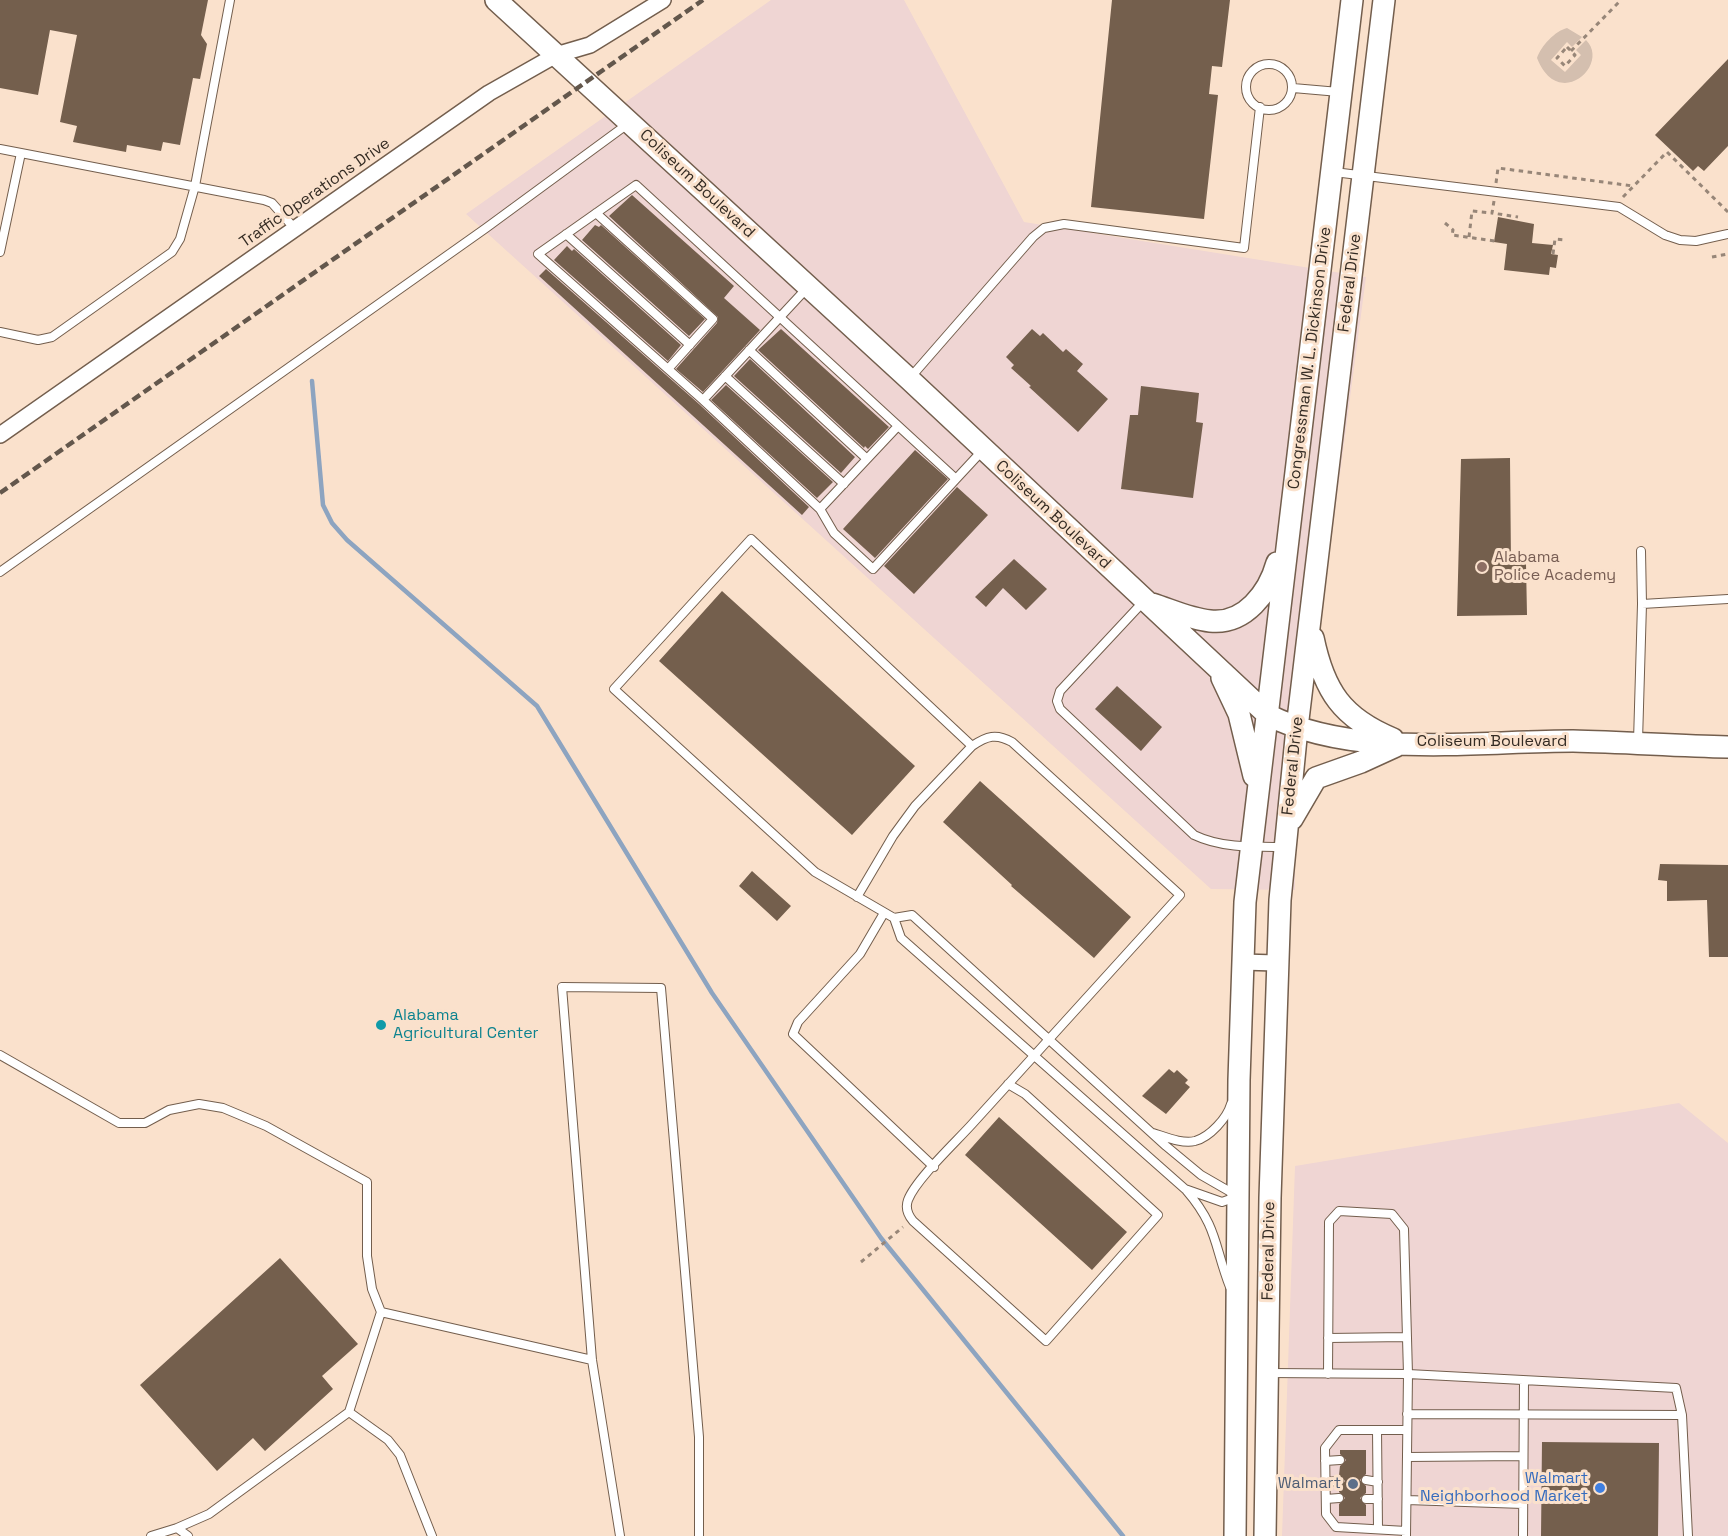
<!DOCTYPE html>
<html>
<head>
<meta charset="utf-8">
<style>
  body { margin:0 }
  canvas { display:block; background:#fae1cc }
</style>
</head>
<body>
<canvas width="1728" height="1536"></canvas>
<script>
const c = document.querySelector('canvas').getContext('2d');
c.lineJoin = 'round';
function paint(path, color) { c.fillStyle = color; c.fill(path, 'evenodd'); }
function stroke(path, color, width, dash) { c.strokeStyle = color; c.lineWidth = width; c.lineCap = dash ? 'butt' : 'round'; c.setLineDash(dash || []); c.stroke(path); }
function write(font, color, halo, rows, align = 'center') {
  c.font = font + ' "Space Grotesk",sans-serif'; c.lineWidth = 6; c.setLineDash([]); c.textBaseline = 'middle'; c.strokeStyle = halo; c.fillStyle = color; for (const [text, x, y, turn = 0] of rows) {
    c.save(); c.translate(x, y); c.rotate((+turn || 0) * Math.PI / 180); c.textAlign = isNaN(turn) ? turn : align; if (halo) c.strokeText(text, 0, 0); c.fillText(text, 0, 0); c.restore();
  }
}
const commercial = new Path2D(`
  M771,0H904L1024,222L1366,277L1295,814V890L1211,889L466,214Z
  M1679,1103L1728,1143V1536H1282L1295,1166Z`);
const green = new Path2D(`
  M1567,28L1582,37L1572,47L1567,42L1551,60L1565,72L1581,55L1576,50L1586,40C1611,65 1558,112 1537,58C1541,46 1555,31 1567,28Z`);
const stream = new Path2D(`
  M312,381L323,505L332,523L347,540L537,706L712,993L881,1238L1123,1536`);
const building = new Path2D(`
  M0,0H208L201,35L207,44L200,79L193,78L180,145L163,142L161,151L127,145L126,152L73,142L77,126L60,122L77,35L50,30L38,95L0,88Z
  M1112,0H1230L1222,67L1212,66L1209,94L1218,95L1204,219L1091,207Z
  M1728,59V146L1704,171L1698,166L1693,171L1655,135Z
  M632,195L734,286L724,298L760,330L703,392L676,369L717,323L718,317L609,216Z
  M1498,217L1534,224L1532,243L1553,245L1551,254L1558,255L1556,268L1550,267L1549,275L1504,270L1507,244L1494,242Z
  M595,225L599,227L601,225L705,319L689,336L582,240Z
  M567,246L572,251L574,249L681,345L668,361L554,260Z
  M546,269L699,404L809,507L802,515L539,276Z
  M781,329L889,427L868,449L865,446L864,448L758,350Z
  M1032,329L1040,336L1043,333L1063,352L1066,349L1083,364L1077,371L1108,399L1078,432L1029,387L1031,386L1011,368L1014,365L1006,357Z
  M750,359L855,457L841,473L734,376Z
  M726,385L833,482L817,498L711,400Z
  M1141,386L1199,393L1196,422L1203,423L1193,498L1121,489L1130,415H1138Z
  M915,450L948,479L875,558L843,529Z
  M1510,458L1511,564H1526L1527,615L1457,616L1461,459Z
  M957,487L988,515L914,594L884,566Z
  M1014,559L1047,589L1026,610L1003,588L986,607L975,597Z
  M722,591L915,766L852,835L659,661Z
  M1117,686L1162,727L1141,751L1095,709Z
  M980,781L1131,917L1094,958L1011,886L1012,885L943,822Z
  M1660,864L1728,865V957H1709L1707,900L1667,901V881L1658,880Z
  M752,871L791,906L777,921L739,886Z
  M1169,1069L1174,1073L1177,1070L1188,1080L1185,1083L1190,1087L1166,1114L1142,1096Z
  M999,1117L1127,1232L1092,1270L965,1155Z
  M280,1258L358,1344L322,1376L333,1389L265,1451L253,1438L217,1471L140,1385Z
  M1542,1442L1659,1443L1658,1536H1541Z
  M1340,1450H1366V1474L1360,1480L1366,1486V1493L1360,1498L1366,1505V1516H1339V1504L1345,1498L1339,1492V1487L1345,1481L1339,1475L1340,1466L1346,1460L1340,1454Z`);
const path = new Path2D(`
  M1567,47L1575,55L1565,66L1557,58Z
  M1571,51L1621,0
  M1496,183L1498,168L1633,186
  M1623,197L1667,152L1728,212
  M1494,201L1492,213L1518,217
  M1445,223L1453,230L1452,235L1495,241
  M1469,237L1472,211L1491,213
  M1553,254L1555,239L1566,240
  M1712,257L1728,254
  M861,1262L903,1227`);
const service = new Path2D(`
  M1246 87a23 23 0 1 1 46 0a23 23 0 1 1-46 0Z
  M1293,88L1339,92
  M0,149L21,153L0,252
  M21,153L264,200L272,203L295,229
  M1334,172L1619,207L1665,235L1680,240L1696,241L1728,234
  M596,213L713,319L668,369
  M566,234L690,345
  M807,288L703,400L820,509L898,426
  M0,332L38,340L52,337L172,252L180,239L195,186L230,0
  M749,350L867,459
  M725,376L844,484
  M910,378L1033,237L1044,228L1064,224L1244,248L1260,107
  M703,400L538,254L636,185L956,479L982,451
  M820,509L834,533L873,569L956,479
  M1641,551L1642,604
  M0,572L486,228L629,123
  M1144,601L1060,691L1057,701L1060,709L1194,835C1221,848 1253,847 1283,847
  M1638,741L1642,604L1728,599
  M972,746C987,736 996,733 1012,742L1180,895C1111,971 1042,1047 973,1123C957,1141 916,1179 908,1200C905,1208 908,1215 913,1221L1046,1341L1158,1215L1025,1094L1008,1084
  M857,897L893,836L915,806L972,746L751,539L614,689L815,872L894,918L912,915L1166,1146L1201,1175L1234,1194
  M884,913L860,954L798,1022L793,1034L934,1167
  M894,918L901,938L1185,1189L1222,1202L1236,1197
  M0,1055L119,1123H145L169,1110L199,1104L223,1108L266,1126L367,1182V1256L372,1289L381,1312L349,1412L209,1514L177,1528
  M1153,1133C1166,1137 1182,1144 1195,1141C1210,1137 1227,1118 1231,1104
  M1186,1190C1218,1227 1214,1246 1230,1287
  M381,1312L592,1360
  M1328,1338L1407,1337
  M1269,1373L1408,1374L1404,1229L1392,1214L1339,1211L1329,1222L1328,1374
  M349,1412L388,1440L400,1455L432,1536
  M1407,1414L1682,1415
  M1377,1430L1378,1528
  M1407,1457L1523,1456
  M1325,1461L1340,1460
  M1366,1480L1378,1482
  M1325,1482L1339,1481
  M1326,1499L1339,1498
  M1366,1499H1378
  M1407,1500L1523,1504
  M1406,1531L1336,1527L1326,1514L1325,1448L1339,1430H1407
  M151,1536L177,1528L188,1536
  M620,1536L592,1360L562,987L661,988L699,1437V1536
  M1406,1536L1408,1374L1676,1388L1682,1415L1688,1536
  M1523,1536L1524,1381`);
const minor = new Path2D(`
  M0,435L489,93L556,55L590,45L663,0
  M1242,962L1276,963`);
const secondary = new Path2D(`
  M496,0L909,379L1268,715C1355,759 1477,741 1573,741C1625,742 1676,746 1728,747
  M1152,604C1171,610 1190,619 1210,621C1245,625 1269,592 1277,563
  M1313,638C1324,691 1342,718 1393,739
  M1222,678L1239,714L1254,776
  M1292,819L1316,778L1361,762L1396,746
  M1235,1536L1239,1080L1245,902L1352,0
  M1265,1536L1270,1198L1280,900L1297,728L1384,0`);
const rail = new Path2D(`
  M0,493L703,0`);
const markers = [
  [1482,567,6,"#8d6e63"],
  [381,1025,6,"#0f9aa8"],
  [1353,1484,6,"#5c6f8a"],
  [1600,1488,6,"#3f7fe0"]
];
const streetNames = [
  ["Coliseum Boulevard",697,184,43],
  ["Traffic Operations Drive",315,193,-35],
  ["Federal Drive",1350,283,-83],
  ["Congressman W. L. Dickinson Drive",1310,358,-83],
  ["Coliseum Boulevard",1053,515,43],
  ["Coliseum Boulevard",1492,742],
  ["Federal Drive",1293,766,-84],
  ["Federal Drive",1269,1251,-89]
];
const educationNames = [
  ["Alabama",1494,558],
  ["Police Academy",1494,576]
];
const cultureNames = [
  ["Alabama",393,1016],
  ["Agricultural Center",393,1034]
];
const shopNames = [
  ["Walmart",1588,1479],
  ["Neighborhood Market",1588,1497]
];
const serviceNames = [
  ["Walmart",1341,1484]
];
paint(commercial, '#efd5d3');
paint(green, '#d4bfaf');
stroke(stream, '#8da4c0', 4.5);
paint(building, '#745f4d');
stroke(service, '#735e4d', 10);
stroke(minor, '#735e4d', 18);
stroke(secondary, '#735e4d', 24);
stroke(path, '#978678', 3, [4.5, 4.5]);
stroke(service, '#fff', 8);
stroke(minor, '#fff', 15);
stroke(secondary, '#fff', 21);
stroke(rail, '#63574c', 4.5, [9, 4.5]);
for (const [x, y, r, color] of markers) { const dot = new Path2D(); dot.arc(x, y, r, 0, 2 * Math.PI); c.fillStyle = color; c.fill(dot); stroke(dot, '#fae1cc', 2); }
write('16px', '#342b23', '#fae1cc', streetNames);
write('16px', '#785e54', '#fae1cc', educationNames, 'left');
write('16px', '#0d838f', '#fae1cc', cultureNames, 'left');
write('16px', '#366cbe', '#fae1cc', shopNames, 'right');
write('16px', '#4e5e75', '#fae1cc', serviceNames, 'right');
</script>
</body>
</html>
